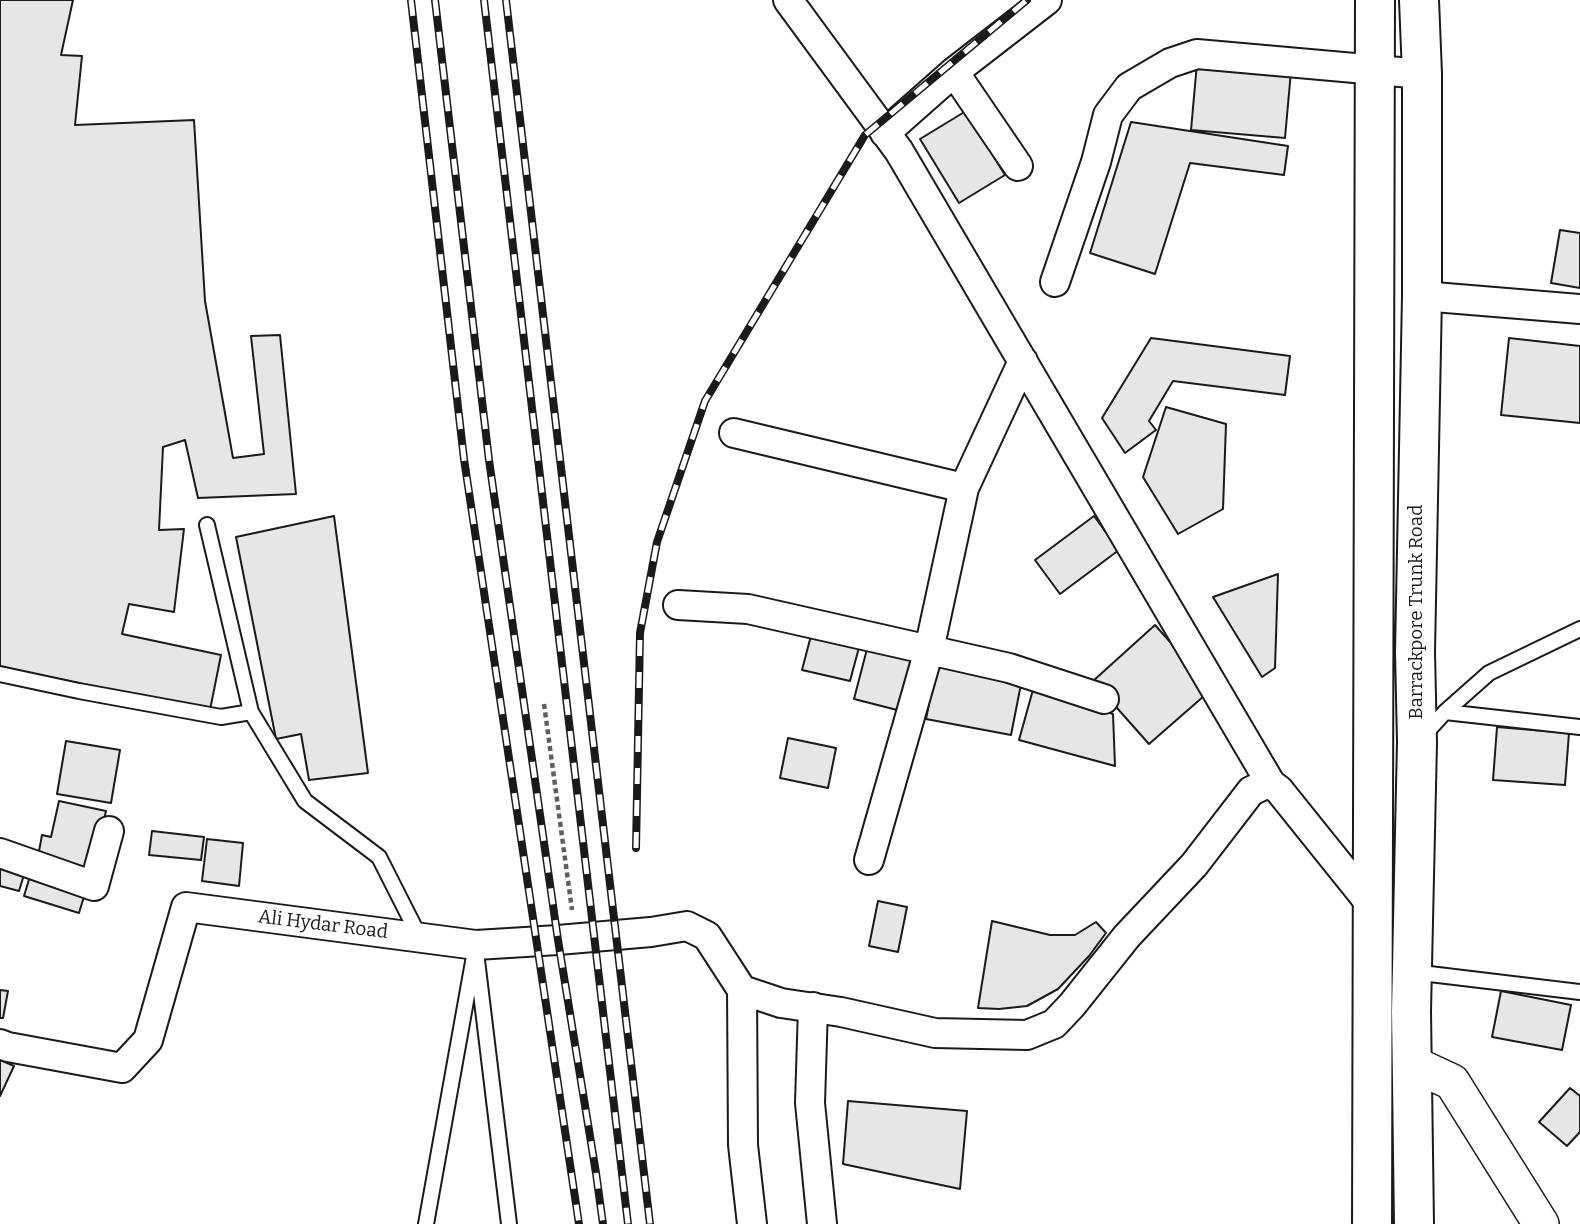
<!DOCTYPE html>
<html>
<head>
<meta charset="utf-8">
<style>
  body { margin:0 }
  canvas { display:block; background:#fff }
</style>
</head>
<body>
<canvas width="1580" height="1224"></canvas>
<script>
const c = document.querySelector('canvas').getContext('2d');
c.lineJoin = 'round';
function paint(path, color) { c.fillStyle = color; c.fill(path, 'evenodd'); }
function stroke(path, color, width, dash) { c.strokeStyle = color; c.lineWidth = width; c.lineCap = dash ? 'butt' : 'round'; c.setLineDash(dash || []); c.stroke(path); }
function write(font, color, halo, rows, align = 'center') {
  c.font = font + ' Bitter,serif'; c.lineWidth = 5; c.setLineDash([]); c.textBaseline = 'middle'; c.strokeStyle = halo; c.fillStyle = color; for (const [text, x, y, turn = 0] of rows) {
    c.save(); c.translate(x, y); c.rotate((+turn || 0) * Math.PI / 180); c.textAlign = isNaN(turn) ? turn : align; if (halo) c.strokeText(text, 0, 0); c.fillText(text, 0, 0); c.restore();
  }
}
const building = new Path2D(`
  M0,0H73L61,55L82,56L75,125L194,120L205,301L233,458L264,454L251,336L280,335L296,494L198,498L185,440L163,447L159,530L184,529L174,612L129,604L122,634L221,655L210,710L0,667Z
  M1197,63L1291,71L1285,138L1191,130Z
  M966,111L1005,175L959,203L920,139Z
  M1131,122L1288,146L1284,175L1190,163L1155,274L1090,253Z
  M1560,230L1580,233V288L1551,283Z
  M1151,338L1290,356L1285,395L1173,381L1149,421L1156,430L1125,453L1102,418Z
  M1509,338L1580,346V423L1501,415Z
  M1166,407L1226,424L1223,509L1178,534L1143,477Z
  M334,516L368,773L309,780L301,734L276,739L236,537Z
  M1094,516L1119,550L1060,594L1035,560Z
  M1278,574L1275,668L1262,677L1213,597Z
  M1155,625L1212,689L1149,744L1093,681Z
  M813,628L861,640L850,681L802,670Z
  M867,649L918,661L905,712L854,699Z
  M937,663L1022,679L1011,735L926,719Z
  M1034,686L1113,714L1115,766L1019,740Z
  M1497,727L1569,733L1565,785L1493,780Z
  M788,738L836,748L828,788L780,778Z
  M66,741L120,750L111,803L57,794Z
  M59,801L106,811L92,874L37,862L42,835L51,837Z
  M152,831L204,837L201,860L149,855Z
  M207,839L243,843L239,886L202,881Z
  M0,858L27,865L19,891L0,886Z
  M31,873L86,890L79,913L24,896Z
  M878,901L907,907L898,952L869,946Z
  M992,921L1050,935H1075L1096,922L1106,933L1089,956L1058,989L1027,1006L999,1009L978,1008Z
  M0,990L8,991L3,1018H0Z
  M1501,991L1571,1005L1562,1050L1492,1037Z
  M0,1060L14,1066L0,1096Z
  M1570,1088L1580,1096V1132L1567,1146L1539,1122Z
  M848,1101L967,1111L960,1189L843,1164Z`);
const path = new Path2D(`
  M544,704L572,910`);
const service = new Path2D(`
  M207,525L251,712L305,801L379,857L420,938
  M0,674L79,691L221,717L251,712
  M1445,712L1580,727
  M1424,735L1445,712L1489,673L1580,629
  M477,960L509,1224
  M1413,972L1580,992
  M426,1224L476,945`);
const minor = new Path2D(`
  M788,0L899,151L1271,784
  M954,72L1018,166
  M885,133L954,72L1047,0
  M1055,282L1096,162L1108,115L1129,87L1170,63L1197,54L1422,74
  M1422,296L1580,309
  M734,433L964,488
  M678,605L748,609L1009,668L1104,699
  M0,853L94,886L109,831
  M869,860L929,650L964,488L1023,361
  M742,990L781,1003L841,1012L935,1033L1027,1035L1054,1024L1072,1005L1127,936L1194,865L1251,791L1266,784H1271L1279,790L1373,907
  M813,1007L810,1103L822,1224
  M0,1044L8,1047L122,1068L148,1040L186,907L476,945L558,940L651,932L687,926L707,936L742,990L743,1145L752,1224`);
const tertiary = new Path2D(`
  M1411,1063L1452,1082L1541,1224`);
const primary = new Path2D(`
  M1372,1224L1375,0
  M1414,1224L1411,1011L1417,742L1415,652L1422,296V74L1419,0`);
const rail = new Path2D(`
  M411,0L464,459L579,1224
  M435,0L489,460L558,940L596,1173L603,1224
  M484,0L628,1224
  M506,0L650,1224
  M636,848L640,633L657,542L705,401L865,135L1027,0`);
const streetNames = [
  ["Barrackpore Trunk Road",1417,612,-90],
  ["Ali Hydar Road",323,925,7]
];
paint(building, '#e6e6e6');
stroke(building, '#1a1a1a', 2);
stroke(service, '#1a1a1a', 18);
stroke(minor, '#1a1a1a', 32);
stroke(tertiary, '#1a1a1a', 38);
stroke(primary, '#1a1a1a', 42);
stroke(path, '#5f5f5f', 4.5, [5, 3.5]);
stroke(service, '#fff', 14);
stroke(minor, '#fff', 28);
stroke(tertiary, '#fff', 35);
stroke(primary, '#fff', 38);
stroke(rail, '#1a1a1a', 8);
stroke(rail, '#fff', 5, [16]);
write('19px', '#1a1a1a', '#fff', streetNames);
</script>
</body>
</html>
